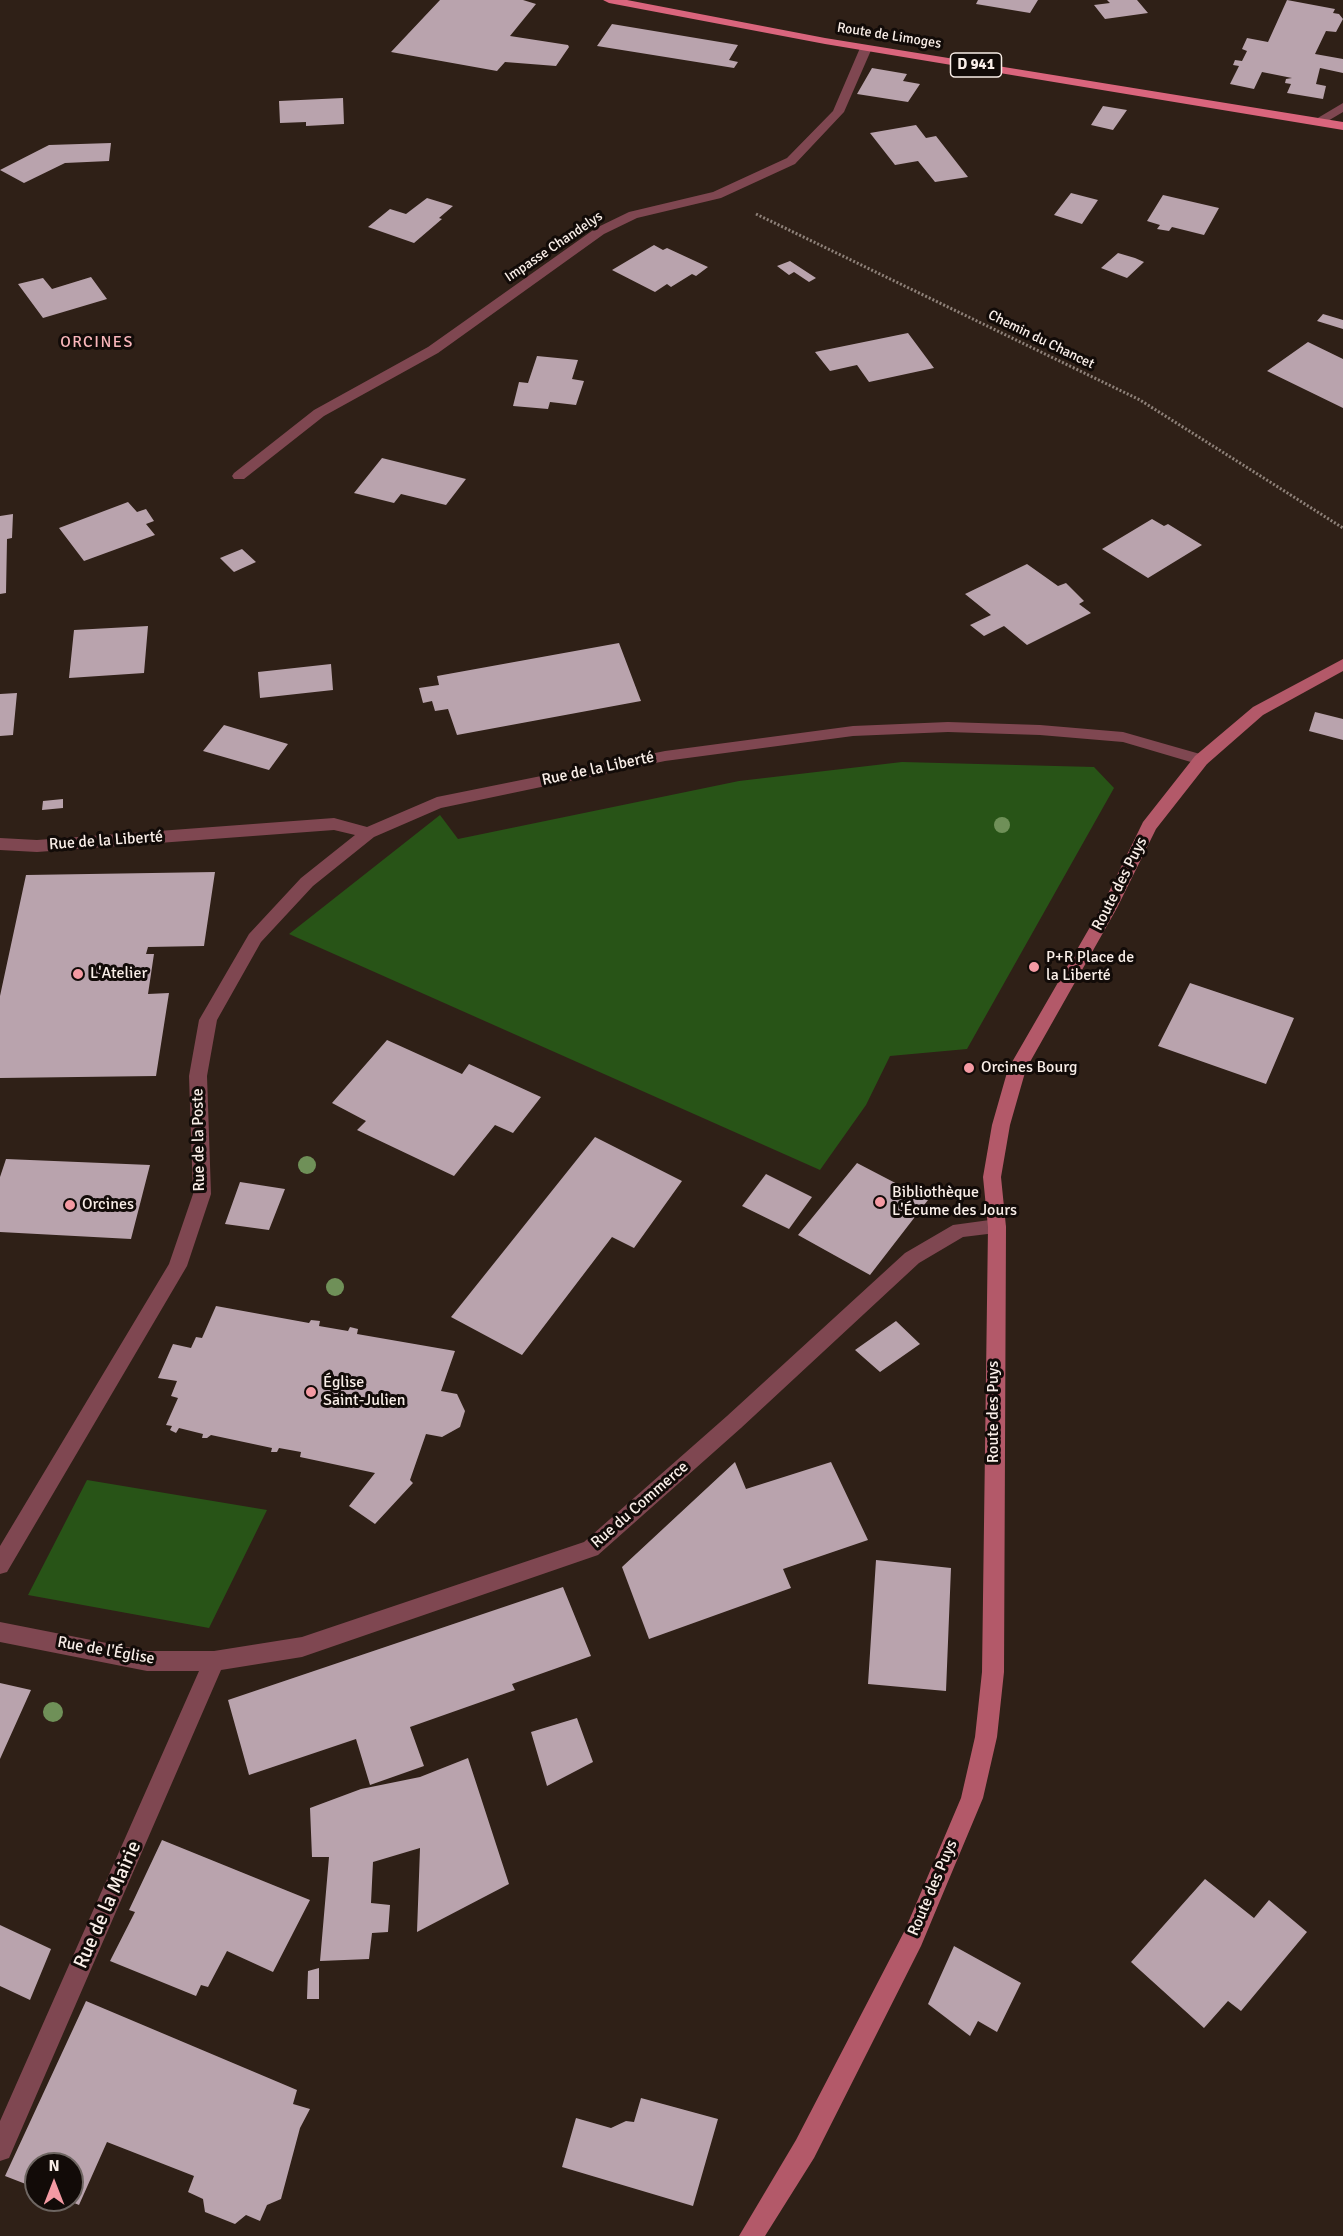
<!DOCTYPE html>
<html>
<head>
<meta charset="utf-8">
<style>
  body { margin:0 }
  #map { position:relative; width:1343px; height:2236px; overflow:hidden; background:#2f2017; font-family:Signika,sans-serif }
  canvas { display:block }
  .north { position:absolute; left:24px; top:2152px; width:60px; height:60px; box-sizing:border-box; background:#120b08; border:2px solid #6e6662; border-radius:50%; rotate:0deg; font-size:16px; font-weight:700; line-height:24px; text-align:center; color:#f9eee8 }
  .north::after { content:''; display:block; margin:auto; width:21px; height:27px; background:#f49aa3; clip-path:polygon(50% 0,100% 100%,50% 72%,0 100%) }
</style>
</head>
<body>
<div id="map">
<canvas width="1343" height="2236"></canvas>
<div class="north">N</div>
</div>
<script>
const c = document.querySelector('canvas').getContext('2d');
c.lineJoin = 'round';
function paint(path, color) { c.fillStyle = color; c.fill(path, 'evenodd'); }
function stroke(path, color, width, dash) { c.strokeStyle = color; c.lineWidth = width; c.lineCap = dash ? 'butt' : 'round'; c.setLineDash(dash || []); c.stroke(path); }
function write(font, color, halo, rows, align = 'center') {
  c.font = font + ' Signika,sans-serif'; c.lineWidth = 6; c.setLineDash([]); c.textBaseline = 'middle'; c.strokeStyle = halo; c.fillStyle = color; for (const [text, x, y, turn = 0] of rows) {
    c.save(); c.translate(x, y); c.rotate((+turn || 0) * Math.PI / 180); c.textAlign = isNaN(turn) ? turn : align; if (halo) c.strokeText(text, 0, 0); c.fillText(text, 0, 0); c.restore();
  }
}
const green = new Path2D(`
  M902,762L1094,767L1114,788L967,1049L890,1056L866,1105L820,1170L289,934L440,815L458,839L739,781Z
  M87,1480L267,1510L209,1628L28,1595Z`);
const building = new Path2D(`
  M440,0H523L536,4L510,36L568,45L569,47L556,66L505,62L497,71L391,52Z
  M978,0H1038L1030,13L976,4Z
  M1107,0H1137L1148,13L1105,19L1094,5L1110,3Z
  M1287,0L1335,9L1333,13L1339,14L1343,19L1336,32L1326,31L1315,54L1343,59V73L1320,68L1316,84L1326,86L1323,99L1287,93L1291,84L1285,83L1286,79L1292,78L1262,72L1254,89L1230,84L1239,66L1233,65L1235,60L1242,61L1247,51L1242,49L1247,38L1268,42Z
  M612,24L738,45L729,60L738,62L734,68L597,46Z
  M872,68L907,74L903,81L920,84L908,102L857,94Z
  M343,98L344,124L306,126V122L280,123L279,101Z
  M1103,106L1127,110L1113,130L1091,125Z
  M916,125L926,138L936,136L968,177L935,182L918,161L895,165L870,133Z
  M111,143L109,161L65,163L24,183L0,170L49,145Z
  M1071,193L1098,200L1082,224L1054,215Z
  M1163,195L1219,208L1204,235L1172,227L1169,231L1157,229L1160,225L1147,221Z
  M427,198L453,206L439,218L442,219L414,243L368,227L390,209L406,214Z
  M654,245L663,250L667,248L708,267L696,276L692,274L671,287L667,284L655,292L612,270Z
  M1118,253L1135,258L1144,262L1127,278L1101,268Z
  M790,261L816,278L809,282L794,272L789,275L777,266Z
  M91,277L107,299L43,318L18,284L43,278L52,289Z
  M1323,314L1343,320V329L1317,321Z
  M908,333L934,368L869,382L857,365L830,371L815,352Z
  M1308,342L1343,359V408L1267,371Z
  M537,356L578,360L572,379L584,381L576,405L550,402L548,409L513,406L519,382L528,383Z
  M382,458L466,479L446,505L401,494L394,503L354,493Z
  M128,502L137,512L146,509L154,521L146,524L155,535L84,561L59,528Z
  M13,514L12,538L7,539L6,593L0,594V516Z
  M1152,519L1164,526L1168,524L1202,545L1148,578L1102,549Z
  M242,549L256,562L234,572L220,558Z
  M1027,564L1058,586L1066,583L1084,601L1079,604L1091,613L1027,645L1004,626L984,636L970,625L991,615L965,594Z
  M148,626L144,673L69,678L74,630Z
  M619,643L641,701L457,735L448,709L435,711L432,701L423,703L419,688L439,685L437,676Z
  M331,664L333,690L260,698L258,672Z
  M17,693L13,735L0,736V694Z
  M1315,712L1343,719V740L1309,731Z
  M224,725L288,744L269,770L203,751Z
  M63,799V808L42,810L43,801Z
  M215,872L204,946L148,947L146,954H154L148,994L169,993L156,1076L0,1078V996L26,875Z
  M1190,983L1294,1018L1266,1084L1158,1046Z
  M387,1040L462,1074L469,1064L541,1097L513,1133L495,1125L454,1176L357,1130L366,1121L332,1103Z
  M595,1137L682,1181L634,1248L612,1237L522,1355L451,1317Z
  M6,1159L150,1165L131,1239L0,1232V1177Z
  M857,1163L928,1200L870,1275L798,1235Z
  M766,1174L812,1197L789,1229L742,1206Z
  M240,1182L285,1189L269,1230L225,1224Z
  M216,1306L309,1323L311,1320L320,1321L319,1326L348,1331L350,1327L358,1329L357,1334L455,1351L441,1391L457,1394L465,1411L460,1427L442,1437L426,1434L410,1480L413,1483L375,1524L349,1506L375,1473L300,1457L301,1452L279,1448L277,1452H271L272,1448L211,1435L207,1438H202L203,1434L179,1428L176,1433L170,1430L172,1426L166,1425L178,1398L171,1396L177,1381L158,1378L173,1344L191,1348L196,1337L202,1338Z
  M896,1321L920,1344L880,1372L855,1350Z
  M735,1462L746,1489L831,1462L868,1540L783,1569L791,1588L649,1639L622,1567Z
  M876,1560L951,1568L946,1691L868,1684Z
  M563,1587L591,1656L512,1684L515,1690L410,1727L424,1766L370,1785L356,1739L249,1775L228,1700Z
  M0,1683L31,1690L0,1759Z
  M577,1718L593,1762L547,1786L531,1732Z
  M468,1758L509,1884L417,1932L420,1848L373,1862L371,1903L390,1905L388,1932L372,1933L369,1959L320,1961L329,1857H312L310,1808L361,1789L420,1777Z
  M162,1840L310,1900L273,1972L227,1951L208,1987L201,1985L196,1996L110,1961L135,1912L129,1910Z
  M1205,1879L1254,1918L1269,1900L1307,1932L1241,2011L1228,2001L1204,2028L1131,1962Z
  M0,1925L51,1949L30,2000L0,1986Z
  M954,1946L1021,1983L997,2032L978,2021L970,2036L928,2004Z
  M319,1968V1999H307L308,1971Z
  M86,2001L297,2090L293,2104L310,2109L300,2128L281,2199L267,2205L260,2221L246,2215L235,2224L205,2212L203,2199L188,2192L194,2176L107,2142L79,2205L67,2200H72V2164H36V2188L5,2176Z
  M641,2098L718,2119L693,2206L562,2167L576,2118L611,2128L626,2121L634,2122Z`);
const path = new Path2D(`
  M756,214L1140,400L1343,528`);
const street = new Path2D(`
  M866,45L872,48L844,112L795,164L721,198L637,218L604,234L438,353L324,416L244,479H234L232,476L234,473L314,410L428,347L596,228L629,212L713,192L787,158L833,111L860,48Z
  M1343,103V112L1321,125H1313L1311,122Z
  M948,722L1040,725L1123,732L1207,756L1209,760L1207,764L1201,765L1123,742L1040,735L948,732L853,736L665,761L441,808L374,837L313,886L261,942L217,1020L207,1076L211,1194L187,1266L7,1572L0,1574V1546L169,1264L193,1194L189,1076L199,1020L249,934L301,878L355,835L334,830L37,852L0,850V838L37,840L334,818L367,827L437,797L665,751L853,726Z
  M997,1219L1004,1222L1006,1227L1004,1232L963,1237L919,1263L741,1428L598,1555L302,1657L221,1670L9,2158L0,2161V2121L199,1671H147L0,1642V1622L147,1651H214L302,1637L584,1542L727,1416L905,1253L953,1225Z`);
const secondary = new Path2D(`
  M1343,659V671L1263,715L1207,764L1156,829L1117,908L1026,1069L1010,1125L1001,1177L1006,1227L1004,1672L997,1737L983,1798L921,1946L814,2158L765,2236H739L796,2140L905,1930L961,1798L975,1737L982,1672L988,1227L983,1177L992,1125L1008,1069L1101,908L1143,822L1195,756L1253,707Z`);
const primary = new Path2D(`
  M603,0H627L825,38L1343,122V130L825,44L609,3Z`);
const trees = [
  [1002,825,8],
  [307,1165,9],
  [335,1287,9],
  [53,1712,10]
];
const markers = [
  [1034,967,6,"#f49aa3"],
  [78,974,6,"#f49aa3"],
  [969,1068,6,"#f49aa3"],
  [880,1202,6,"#f49aa3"],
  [70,1205,6,"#f49aa3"],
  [311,1392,6,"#f49aa3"]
];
const farStreetnames = [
  ["Route de Limoges",889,36,9],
  ["Impasse Chandelys",554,247,-34],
  ["Chemin du Chancet",1041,340,26]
];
const shields = [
  [976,65,51]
];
const shieldNames = [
  ["D 941",976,65]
];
const farQuarternames = [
  ["ORCINES",97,343]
];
const streetNames = [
  ["Rue de la Liberté",598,769,-12],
  ["Rue de la Liberté",106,841,-4],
  ["Route des Puys",1120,884,-63],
  ["Rue de la Poste",199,1140,-91],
  ["Route des Puys",994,1412,-90],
  ["Rue du Commerce",640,1505,-41],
  ["Rue de l'Église",106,1651,10],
  ["Route des Puys",933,1888,-67]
];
const poiNames = [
  ["P+R Place de",1046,958],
  ["la Liberté",1046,976],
  ["L'Atelier",90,974],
  ["Orcines Bourg",981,1068],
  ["Bibliothèque",892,1193],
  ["L'Écume des Jours",892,1211],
  ["Orcines",82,1205],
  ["Église",323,1383],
  ["Saint-Julien",323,1401]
];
const nearStreetnames = [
  ["Rue de la Mairie",108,1905,-66]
];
paint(green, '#285417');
paint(building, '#b9a3ad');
stroke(path, '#8e8179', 3, [2, 2]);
paint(street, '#7f4751');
paint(secondary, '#b35969');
paint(primary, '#da657d');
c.fillStyle = '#6f9058';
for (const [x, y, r] of trees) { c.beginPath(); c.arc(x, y, r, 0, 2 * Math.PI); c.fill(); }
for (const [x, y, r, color] of markers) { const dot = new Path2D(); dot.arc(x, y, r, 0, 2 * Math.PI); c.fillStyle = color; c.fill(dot); stroke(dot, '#120b08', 2); }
write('14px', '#f9eee8', '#120b08', farStreetnames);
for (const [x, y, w] of shields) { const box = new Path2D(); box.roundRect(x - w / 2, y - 12, w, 24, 4.5); c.fillStyle = '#120b08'; c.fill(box); stroke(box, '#f9eee8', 1.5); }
write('bold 15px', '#f9eee8', null, shieldNames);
c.letterSpacing = '1.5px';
write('16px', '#fab6bb', '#120b08', farQuarternames);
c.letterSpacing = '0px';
write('16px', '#f9eee8', '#120b08', streetNames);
write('16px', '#f9eee8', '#120b08', poiNames, 'left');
write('20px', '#f9eee8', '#120b08', nearStreetnames);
</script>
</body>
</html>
